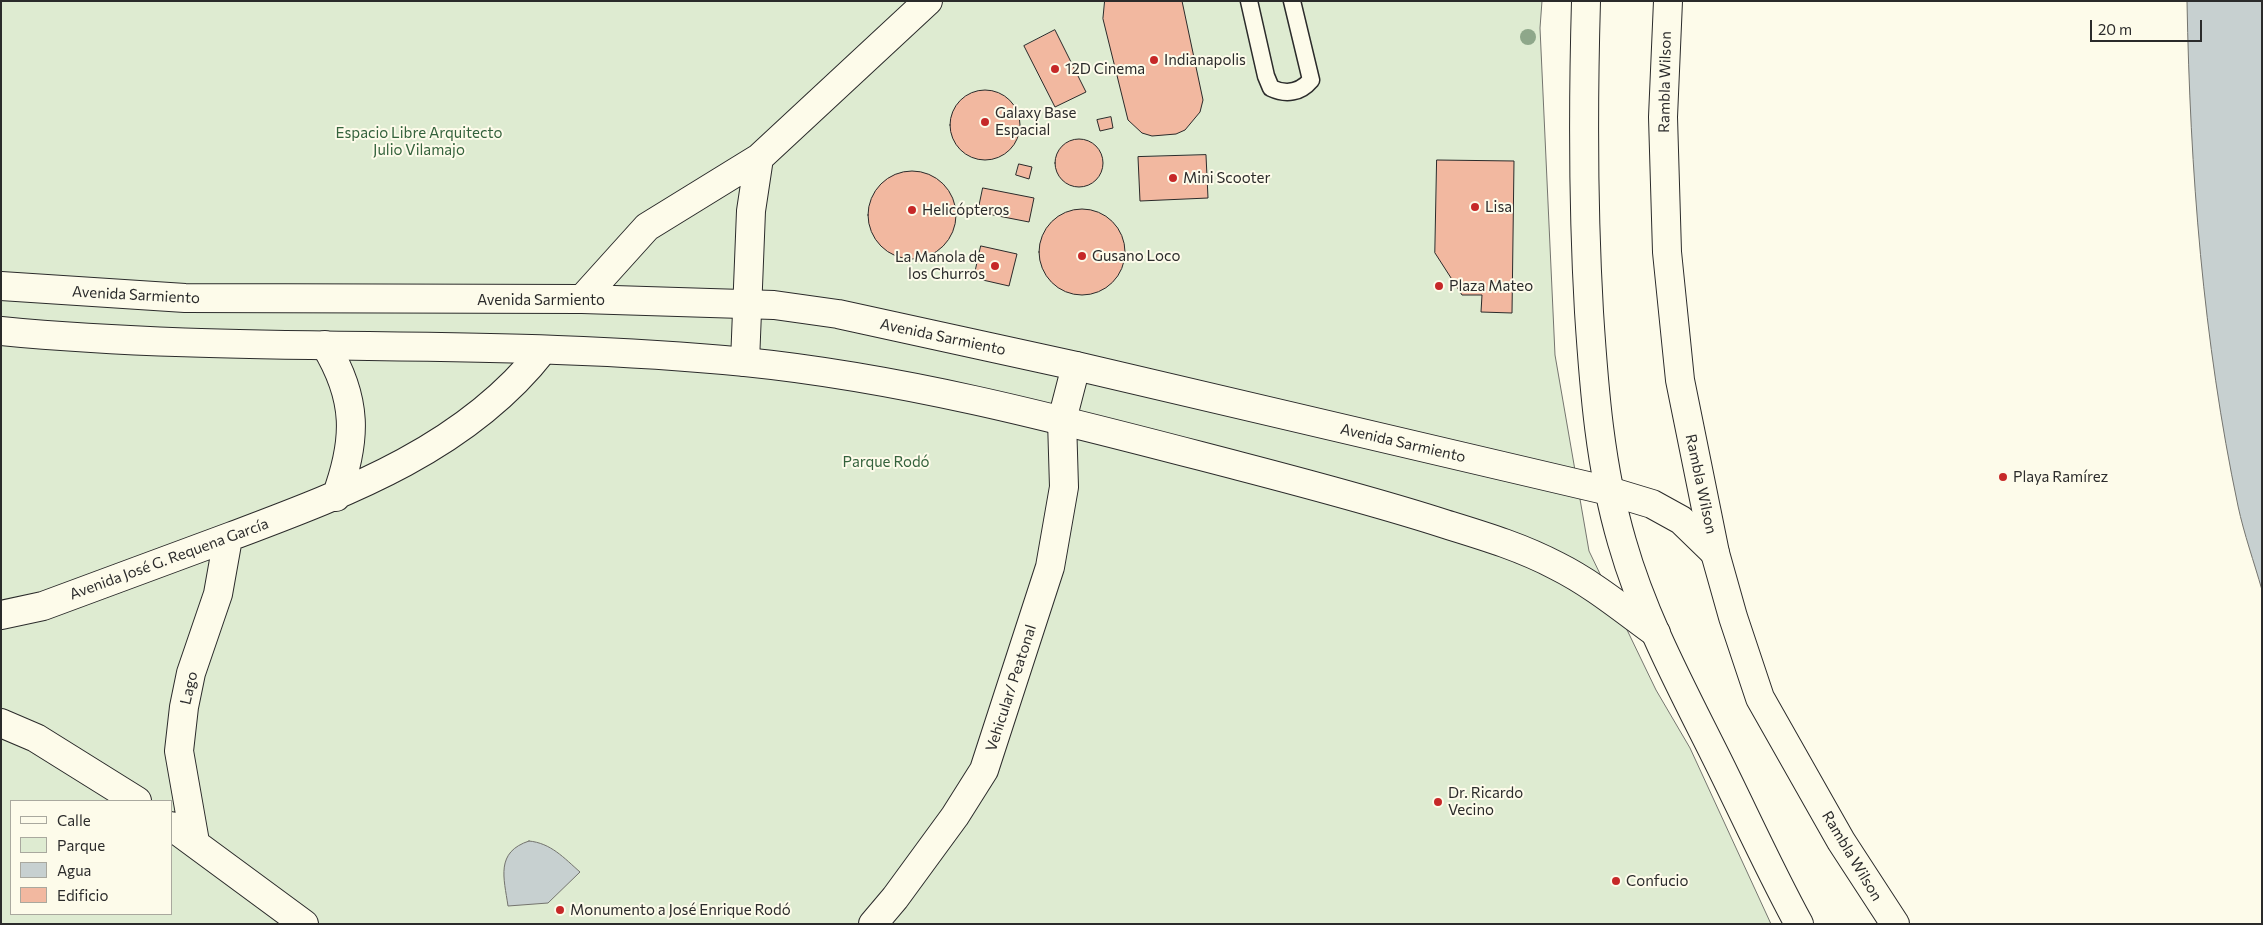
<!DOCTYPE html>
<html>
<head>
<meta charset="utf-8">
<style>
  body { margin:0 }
  #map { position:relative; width:2263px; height:925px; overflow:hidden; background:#fdfbea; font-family:Commissioner,sans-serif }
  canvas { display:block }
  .frame { position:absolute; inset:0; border:2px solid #2b2b2b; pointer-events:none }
  .legend { position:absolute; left:10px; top:800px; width:162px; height:115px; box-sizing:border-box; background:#fdfbea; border:1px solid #a9a89e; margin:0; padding:6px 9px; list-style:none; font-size:15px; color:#2b2b2b }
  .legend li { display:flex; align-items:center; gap:10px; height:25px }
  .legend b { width:25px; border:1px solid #a9a89e }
  .scale { position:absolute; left:2090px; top:20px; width:112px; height:22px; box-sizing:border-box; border:2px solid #2b2b2b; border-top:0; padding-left:6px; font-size:15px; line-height:18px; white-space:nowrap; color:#2b2b2b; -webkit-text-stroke:4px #fdfbea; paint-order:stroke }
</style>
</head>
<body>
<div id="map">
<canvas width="2263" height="925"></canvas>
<div class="frame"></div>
<ul class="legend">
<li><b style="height:6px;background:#fdfbea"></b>Calle</li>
<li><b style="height:14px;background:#deebd1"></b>Parque</li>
<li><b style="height:14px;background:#c7d0d0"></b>Agua</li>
<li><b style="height:14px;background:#f2b8a0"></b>Edificio</li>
</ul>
<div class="scale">20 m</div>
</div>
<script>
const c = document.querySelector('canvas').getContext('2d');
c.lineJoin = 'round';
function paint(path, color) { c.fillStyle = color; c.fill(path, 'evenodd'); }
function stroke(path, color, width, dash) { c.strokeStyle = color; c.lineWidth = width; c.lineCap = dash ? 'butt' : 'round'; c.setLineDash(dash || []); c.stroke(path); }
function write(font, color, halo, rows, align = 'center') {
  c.font = font + ' Commissioner,sans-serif'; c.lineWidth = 4; c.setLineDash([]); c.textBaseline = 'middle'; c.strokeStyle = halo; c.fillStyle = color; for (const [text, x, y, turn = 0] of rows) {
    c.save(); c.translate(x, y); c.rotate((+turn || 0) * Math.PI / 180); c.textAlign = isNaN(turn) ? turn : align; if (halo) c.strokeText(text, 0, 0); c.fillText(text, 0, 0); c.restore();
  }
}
const green = new Path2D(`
  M1,1H1542L1540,28L1555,355L1589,551L1656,690L1690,748L1771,924H1ZM11,801H171V914H11Z`);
const water = new Path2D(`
  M2187,1H2262V590C2254,562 2244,534 2238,506C2203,340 2190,170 2187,1Z
  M529,841C551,843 564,858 580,872L548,903L508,906C504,878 495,852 529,841Z`);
const building = new Path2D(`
  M1105,1H1182L1203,100L1200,112L1185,130L1176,134L1152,136L1142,133L1128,120L1103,19Z
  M1055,30L1086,92L1055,107L1024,46Z
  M950 125a35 35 0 1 1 70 0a35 35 0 1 1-70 0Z
  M1111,117L1113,128L1100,131L1097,120Z
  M1055 163a24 24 0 1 1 48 0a24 24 0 1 1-48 0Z
  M1206,155L1208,198L1140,201L1138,157Z
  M1437,160L1514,161L1512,313L1481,312L1482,295H1462L1435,253Z
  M1019,164L1032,167L1029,179L1016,175Z
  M868 215a44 44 0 1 1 88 0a44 44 0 1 1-88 0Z
  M983,188L1034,198L1029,222L978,212Z
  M1039 252a43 43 0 1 1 86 0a43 43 0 1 1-86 0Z
  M981,246L1017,254L1009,286L974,278Z`);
const lane = new Path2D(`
  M1249,1L1266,76L1271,88C1286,95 1300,93 1311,80L1292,1`);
const street = new Path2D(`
  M582,299L647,227L759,158L928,1
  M325,345C358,399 357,440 336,497
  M745,362L751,211L759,158
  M1,615L43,606C106,583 169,559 232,536C346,493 466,449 543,350
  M1,723L36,738L137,801
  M171,826L304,924
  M195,842L179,751L184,707L191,673L218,594L228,538
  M873,924L895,898L955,816L984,770L1050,567L1064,487L1062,420L1076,366`);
const secondary = new Path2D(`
  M1,286L185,298L582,299L774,305L838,314L1076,366L1609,491L1652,504L1681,520L1715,553
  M1,331C248,355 498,337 745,362C913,379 1077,424 1239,466C1308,484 1377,502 1445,524C1484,536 1521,547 1557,566C1593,584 1624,610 1656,633`);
const primary = new Path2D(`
  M1586,1C1583,105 1583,208 1589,312C1594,389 1600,467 1622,542C1643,616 1680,685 1715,755C1743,811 1769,869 1799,924
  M1668,1L1663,117L1667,252L1680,380L1715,553L1733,617L1760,698L1841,841L1895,924`);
const trees = [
  [1528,37]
];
const markers = [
  [1154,60,5,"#c62828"],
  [1055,69,5,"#c62828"],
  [985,122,5,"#c62828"],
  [1173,178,5,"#c62828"],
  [1475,207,5,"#c62828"],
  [912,210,5,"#c62828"],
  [1082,256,5,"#c62828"],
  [995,266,5,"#c62828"],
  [1439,286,5,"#c62828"],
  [2003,477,5,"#c62828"],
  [1438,802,5,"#c62828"],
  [1616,881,5,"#c62828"],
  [560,910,5,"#c62828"]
];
const poiNames = [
  ["Indianapolis",1164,60],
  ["12D Cinema",1065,69],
  ["Galaxy Base",995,113],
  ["Espacial",995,130],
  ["Mini Scooter",1183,178],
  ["Lisa",1485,207],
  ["Helicópteros",922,210],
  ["Gusano Loco",1092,256],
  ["La Manola de",985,257,"right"],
  ["los Churros",985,274,"right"],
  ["Plaza Mateo",1449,286],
  ["Playa Ramírez",2013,477],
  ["Dr. Ricardo",1448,793],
  ["Vecino",1448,810],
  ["Confucio",1626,881],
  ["Monumento a José Enrique Rodó",570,910]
];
const streetNames = [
  ["Rambla Wilson",1665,82,-89],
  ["Avenida Sarmiento",136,295,3],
  ["Avenida Sarmiento",541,300],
  ["Avenida Sarmiento",943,337,12],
  ["Avenida Sarmiento",1403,443,13],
  ["Rambla Wilson",1701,484,78],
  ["Avenida José G. Requena García",169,559,-20],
  ["Lago",189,688,-77],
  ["Vehicular/ Peatonal",1011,688,-72],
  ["Rambla Wilson",1852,856,59]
];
const parkNames = [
  ["Espacio Libre Arquitecto",419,133],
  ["Julio Vilamajo",419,150],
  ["Parque Rodó",886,462]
];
paint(green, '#deebd1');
stroke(green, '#74746e', 1);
paint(water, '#c7d0d0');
stroke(water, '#74746e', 1);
paint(building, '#f2b8a0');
stroke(building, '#2b2b2b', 1);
stroke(lane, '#2b2b2b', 19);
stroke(street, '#2b2b2b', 30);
stroke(secondary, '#2b2b2b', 30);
stroke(primary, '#2b2b2b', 30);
stroke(lane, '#fdfbea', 16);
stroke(street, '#fdfbea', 28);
stroke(secondary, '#fdfbea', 28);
stroke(primary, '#fdfbea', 28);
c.fillStyle = '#8ea78a';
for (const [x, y] of trees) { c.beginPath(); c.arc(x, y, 8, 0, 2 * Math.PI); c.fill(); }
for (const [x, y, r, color] of markers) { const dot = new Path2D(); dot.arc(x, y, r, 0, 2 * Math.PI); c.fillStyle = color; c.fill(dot); stroke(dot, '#fdfbea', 2); }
write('15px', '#2b2b2b', '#fdfbea', poiNames, 'left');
write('15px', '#2b2b2b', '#fdfbea', streetNames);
write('15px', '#34623c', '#fdfbea', parkNames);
</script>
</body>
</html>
